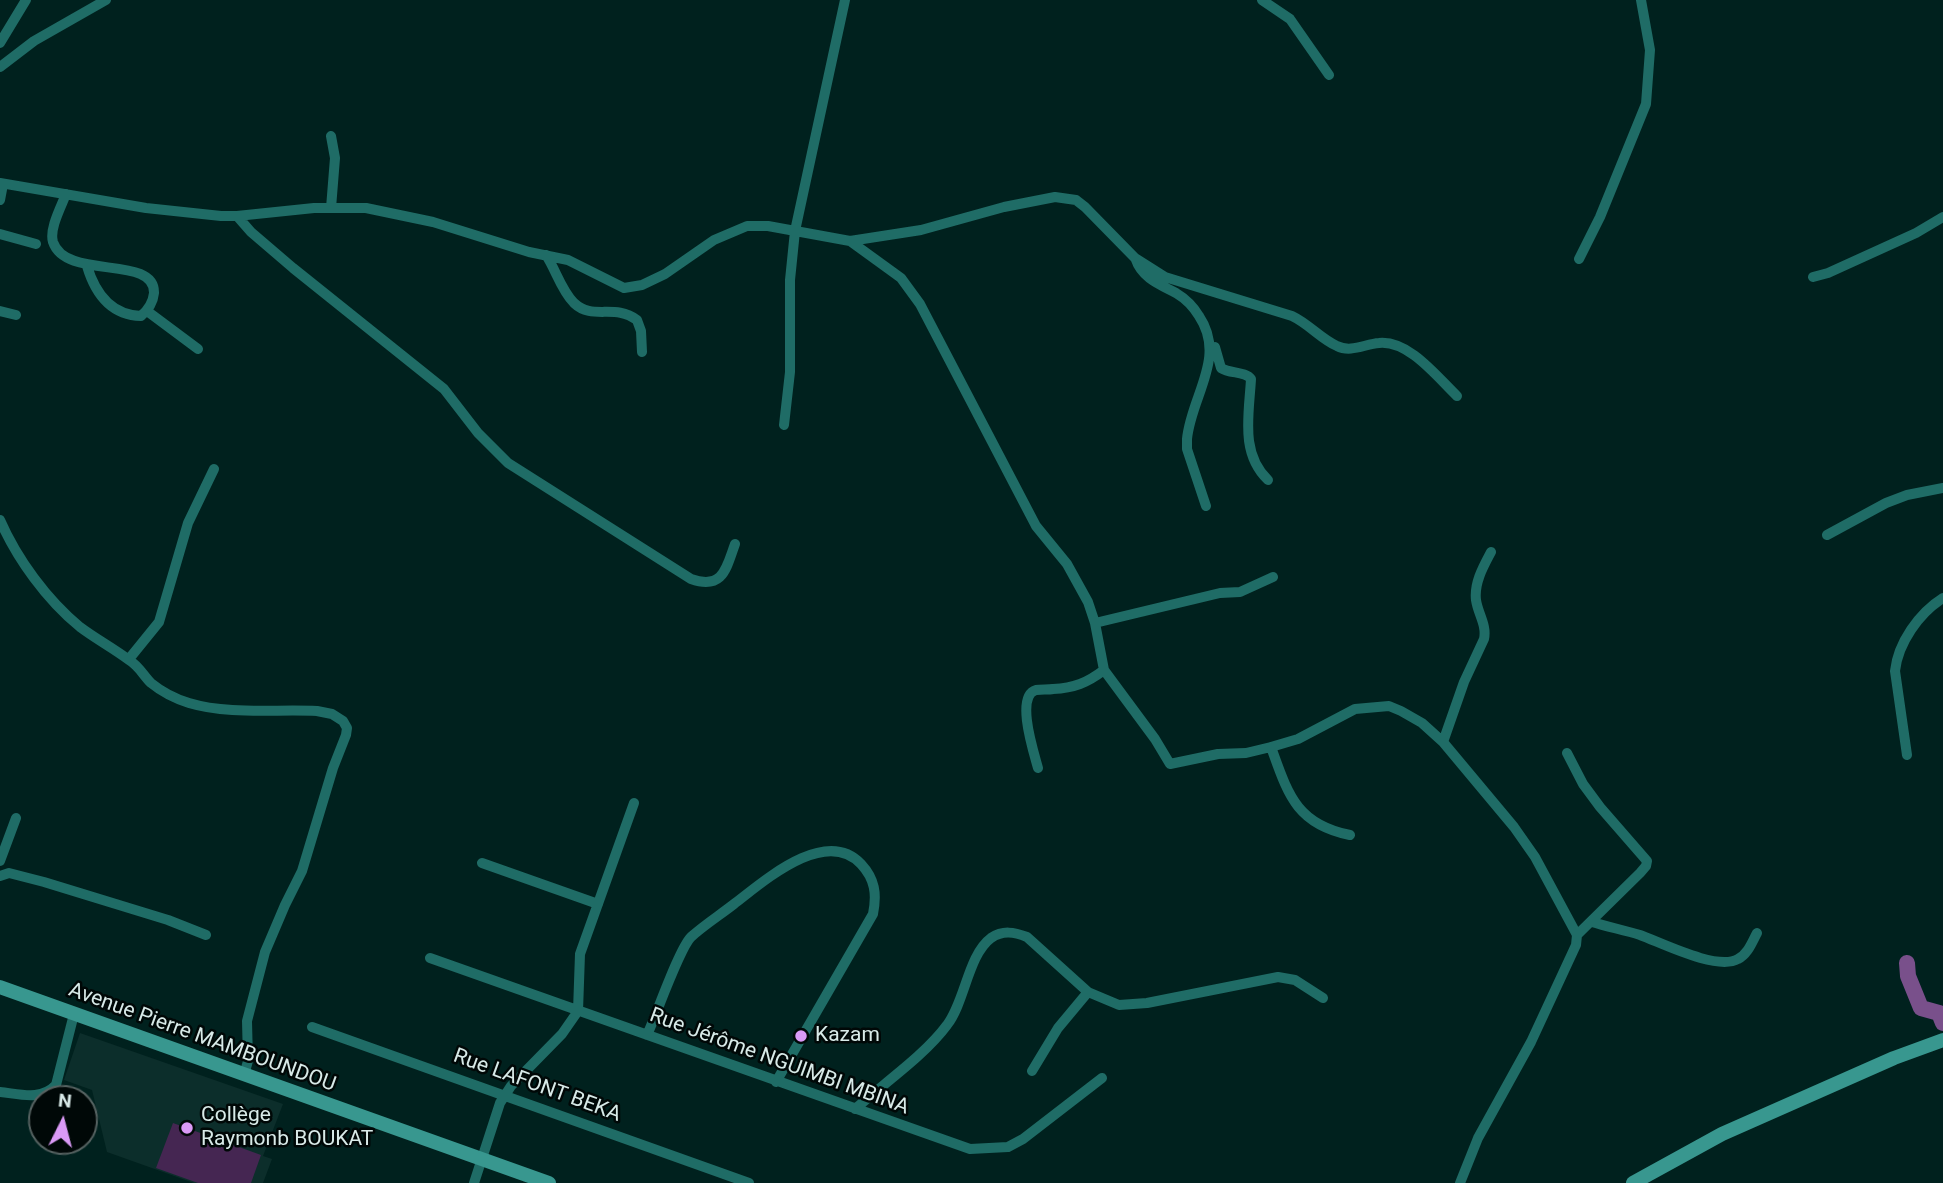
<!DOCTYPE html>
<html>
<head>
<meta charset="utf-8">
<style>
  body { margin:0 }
  #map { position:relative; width:1943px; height:1183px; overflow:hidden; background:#00211e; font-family:Roboto,sans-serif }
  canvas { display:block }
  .north { position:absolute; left:28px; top:1085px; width:70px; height:70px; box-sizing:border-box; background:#000807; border:2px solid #566261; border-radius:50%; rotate:6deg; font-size:19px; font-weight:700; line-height:28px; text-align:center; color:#d8eae8 }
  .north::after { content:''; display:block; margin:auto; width:24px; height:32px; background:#da9af6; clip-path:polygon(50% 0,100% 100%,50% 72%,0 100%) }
</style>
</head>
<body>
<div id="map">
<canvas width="1943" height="1183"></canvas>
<div class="north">N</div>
</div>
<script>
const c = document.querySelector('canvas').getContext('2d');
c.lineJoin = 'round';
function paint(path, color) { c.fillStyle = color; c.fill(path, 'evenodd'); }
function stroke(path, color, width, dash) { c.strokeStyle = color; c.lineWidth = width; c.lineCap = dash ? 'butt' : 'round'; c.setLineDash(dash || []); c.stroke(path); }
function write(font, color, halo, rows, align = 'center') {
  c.font = font + ' Roboto,sans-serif'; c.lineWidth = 5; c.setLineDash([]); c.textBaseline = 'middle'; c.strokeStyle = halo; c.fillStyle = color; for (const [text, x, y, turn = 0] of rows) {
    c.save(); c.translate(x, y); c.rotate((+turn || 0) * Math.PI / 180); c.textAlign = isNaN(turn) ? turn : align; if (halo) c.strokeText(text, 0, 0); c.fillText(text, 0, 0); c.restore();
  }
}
const built = new Path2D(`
  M80,1033L283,1104L263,1156L272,1159L263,1183H194L107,1152L92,1090L64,1080Z`);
const green = new Path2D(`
  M173,1123L261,1155L251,1183H198L156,1168Z`);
const river = new Path2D(`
  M1907,963L1908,976L1921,1008L1939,1013L1943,1023`);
const street = new Path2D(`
  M1262,0L1290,19L1329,75
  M0,43L26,0
  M0,67L34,41L106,0
  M0,183L146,208L221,216H237L314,208H366L433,222L529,252L568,260L624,288L642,285L665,274L714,240L747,226H768L850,241L921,230L1004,207L1055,197L1076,200L1085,207L1135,258L1165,277L1292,316C1309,324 1321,339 1337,346C1351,353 1365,344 1379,343C1409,340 1437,377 1457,396
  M66,194C61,207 49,229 53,242C66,281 155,254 154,293C153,303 148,310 141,316C110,315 95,293 87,266
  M0,200L3,184
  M331,208L335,158L331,136
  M237,216L251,232L293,268L444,389L478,433L508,463L691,579C723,590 726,569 735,544
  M0,234L36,244
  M850,241L901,278L920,304L1036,526L1067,564L1088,602L1095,623L1104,670L1155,739L1170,764L1218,754L1246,753L1271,747L1298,739L1355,709L1389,706L1401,711L1422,723L1443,742L1514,827L1535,857L1577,935L1576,945L1531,1042L1478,1138L1460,1183
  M546,255C556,270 561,290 574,303C593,321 614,303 637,320L641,331L642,352
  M1579,259L1600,217L1646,104L1650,50L1641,0
  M1136,260C1142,278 1161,285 1176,293C1186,299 1193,306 1199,316C1227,358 1191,396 1187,439V449L1206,506
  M1813,277L1828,273L1916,233L1943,217
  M0,311L16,315
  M147,311L198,349
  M1215,347L1221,368C1230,374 1245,371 1251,379C1249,415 1240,453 1268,480
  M784,425L790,372V280L795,231L845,0
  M0,520C17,559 47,600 80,627C96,639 113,648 129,660C139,666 143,675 151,683C162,692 176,699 189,703C229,715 275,709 317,711L332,714L343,721L347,728L346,735L333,768L302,871L285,905L265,952L247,1021L248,1061L244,1075
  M1827,535L1886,503L1907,495L1943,488
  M1095,623L1220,593L1240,592L1273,577
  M129,659L159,622L188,523L214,469
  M1443,742L1464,682L1484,639C1487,625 1478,614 1476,600C1474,583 1483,567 1491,552
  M1271,747C1288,794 1296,824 1350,835
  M1567,753L1583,784L1600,807L1647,861L1646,866L1640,873L1577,935
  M1907,755L1895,671C1898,643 1919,613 1943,598
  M1038,768C1034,753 1015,696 1036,690C1041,689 1048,690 1053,689C1074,688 1087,683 1104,670
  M0,861L16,818
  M482,863L598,904
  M0,876L9,873L44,882L168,920L206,935
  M1592,922C1608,927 1624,930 1640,935C1662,943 1717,971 1738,959C1748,954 1752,942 1757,933
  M430,958L970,1149L1008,1147L1023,1139L1102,1078
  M312,1027L749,1183
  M647,1035C656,1016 679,949 691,937C704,925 720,915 734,904C763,882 825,826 861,864C875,879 877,894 873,914L776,1082
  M1032,1071L1058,1028L1088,992
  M0,1092C20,1094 41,1101 56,1085L74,1014
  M855,1109C883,1084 925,1055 947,1025C965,1002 968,955 991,938C1003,930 1014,932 1027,937L1088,992L1119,1005L1147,1003L1278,977L1295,980L1323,998
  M474,1183L500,1103L511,1086L562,1034L578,1011L580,954L634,803`);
const secondary = new Path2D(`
  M0,987L549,1183
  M1633,1183L1722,1134L1894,1058L1943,1040`);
const markers = [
  [801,1036,7,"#da9af6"],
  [187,1128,7,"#da9af6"]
];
const poiNames = [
  ["Kazam",815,1036],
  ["Collège",201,1116],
  ["Raymonb BOUKAT",201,1140]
];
const streetNames = [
  ["Avenue Pierre MAMBOUNDOU",202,1038,20],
  ["Rue Jérôme NGUIMBI MBINA",779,1062,20],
  ["Rue LAFONT BEKA",537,1086,20]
];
paint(built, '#0c2e2b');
paint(green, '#452652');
stroke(river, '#79508b', 16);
stroke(street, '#1f6c66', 10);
stroke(secondary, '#38978f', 14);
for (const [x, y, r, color] of markers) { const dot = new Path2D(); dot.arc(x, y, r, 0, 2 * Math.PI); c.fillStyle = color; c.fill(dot); stroke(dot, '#000807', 2.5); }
write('21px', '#d8eae8', '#000807', poiNames, 'left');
write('21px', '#d8eae8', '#000807', streetNames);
</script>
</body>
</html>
